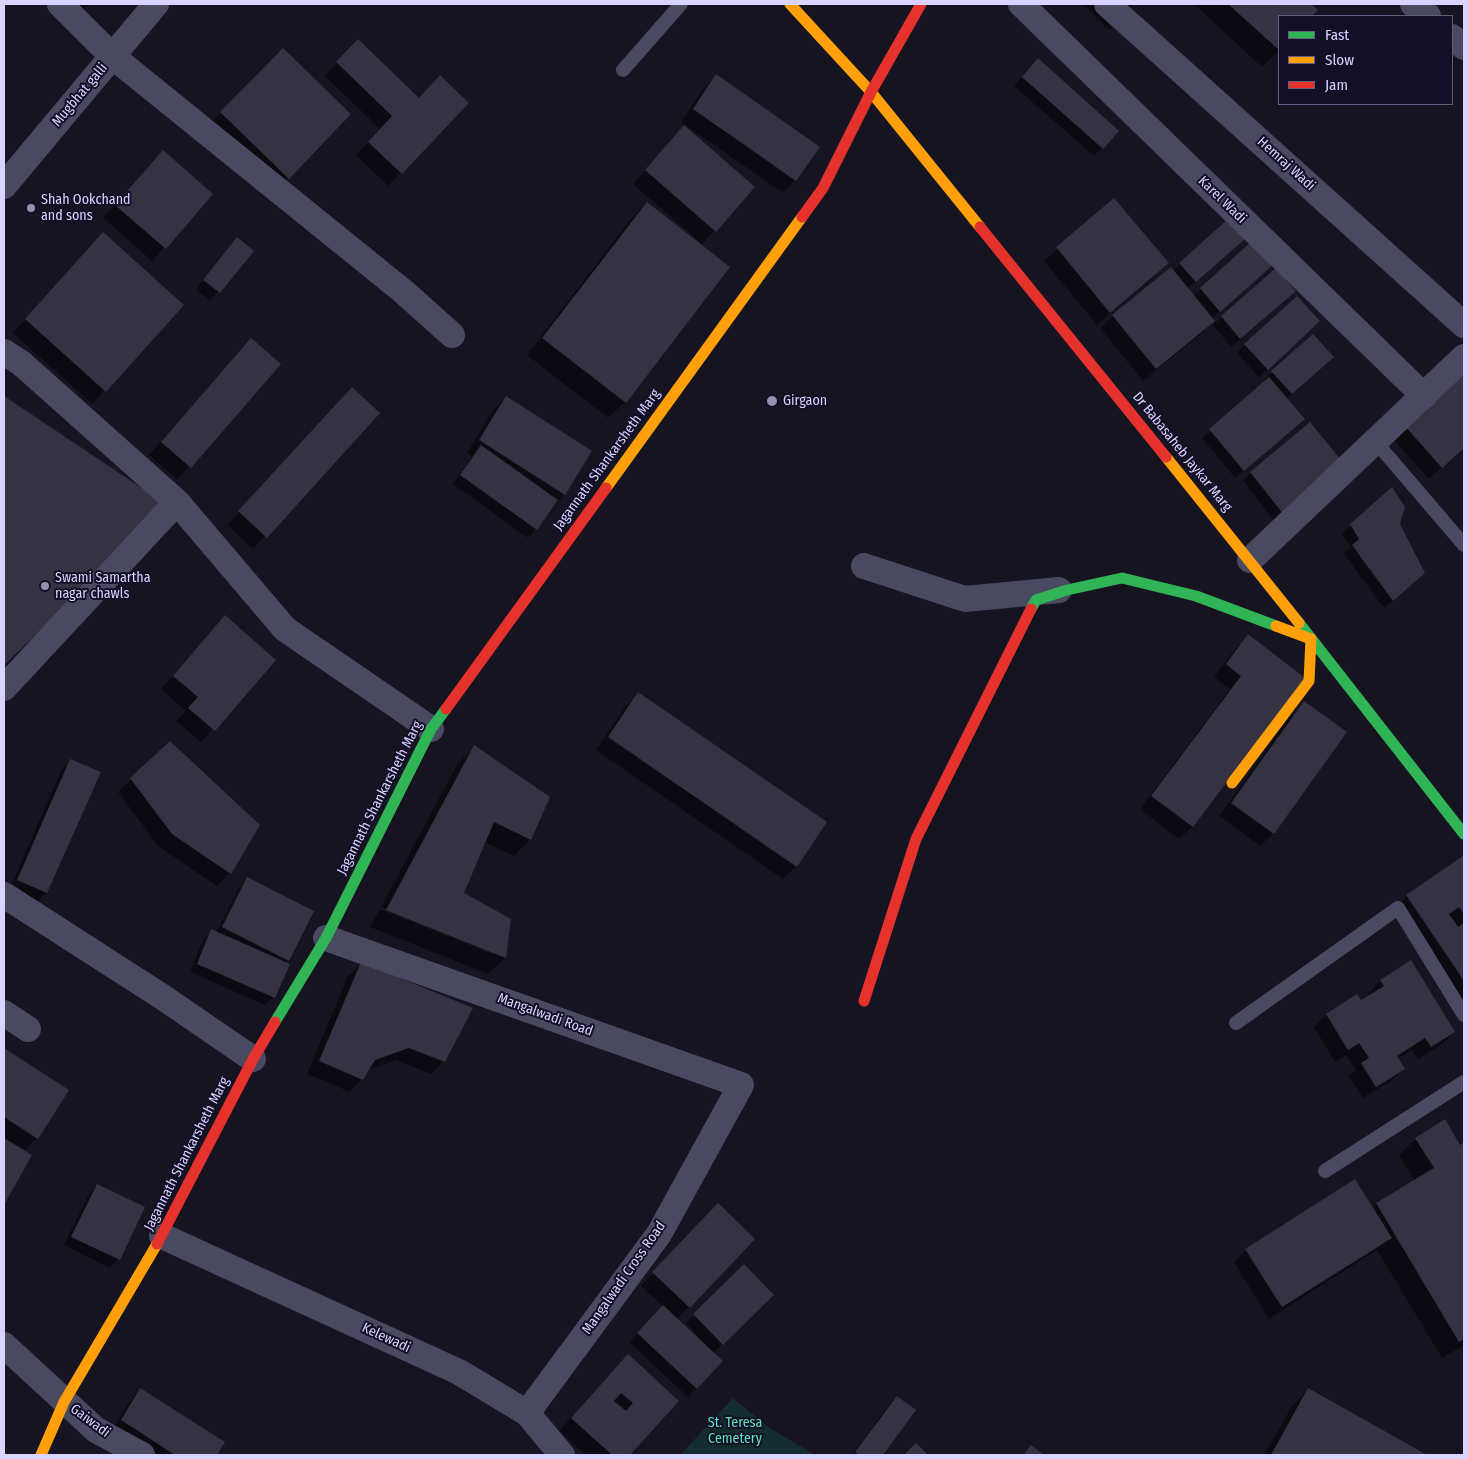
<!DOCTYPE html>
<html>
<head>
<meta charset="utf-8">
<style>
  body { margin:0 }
  #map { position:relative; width:1468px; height:1459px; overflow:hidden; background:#161421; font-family:"Fira Sans Condensed",sans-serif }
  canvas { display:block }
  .frame { position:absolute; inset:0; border:5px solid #d9d4ff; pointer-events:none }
  .legend { position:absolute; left:1278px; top:15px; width:175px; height:90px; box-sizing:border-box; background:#130f26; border:1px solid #625e7d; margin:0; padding:6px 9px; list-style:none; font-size:15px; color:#d9d4ff }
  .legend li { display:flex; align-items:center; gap:10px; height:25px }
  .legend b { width:25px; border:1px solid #625e7d }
</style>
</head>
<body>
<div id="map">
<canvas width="1468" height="1459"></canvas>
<div class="frame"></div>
<ul class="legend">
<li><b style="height:6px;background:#30b455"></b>Fast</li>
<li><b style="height:6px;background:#ff9f0a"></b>Slow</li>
<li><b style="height:6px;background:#e5322d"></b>Jam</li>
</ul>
</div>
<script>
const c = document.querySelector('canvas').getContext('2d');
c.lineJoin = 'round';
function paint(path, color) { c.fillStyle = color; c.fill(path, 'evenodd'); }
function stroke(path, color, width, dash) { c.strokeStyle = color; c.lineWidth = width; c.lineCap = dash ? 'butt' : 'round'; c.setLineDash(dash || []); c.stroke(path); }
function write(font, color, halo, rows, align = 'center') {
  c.font = font + ' "Fira Sans Condensed",sans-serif'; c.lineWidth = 4; c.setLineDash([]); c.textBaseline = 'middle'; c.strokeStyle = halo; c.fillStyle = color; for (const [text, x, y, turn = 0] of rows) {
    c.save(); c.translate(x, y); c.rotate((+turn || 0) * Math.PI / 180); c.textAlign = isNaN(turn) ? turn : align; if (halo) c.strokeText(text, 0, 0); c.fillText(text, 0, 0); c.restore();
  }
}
const green = new Path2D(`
  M733,1398L767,1426L815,1455H680Z`);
const shadow = new Path2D(`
  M76,4H89L82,10Z
  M1082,4H1134L1109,30Z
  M1194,4H1309L1316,10L1310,16H1279V50L1262,67Z
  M283,49L349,114L275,191L209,125Z
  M345,54L419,99L467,103L388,186L356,155L380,129L325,76Z
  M1030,68L1102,148L1094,156L1014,86Z
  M716,76L795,180L783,193L681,122L704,88Z
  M684,127L754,187L701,245L625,402L608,418L527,355L630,220L647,203L700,245L701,243L633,184Z
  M163,152L211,194L152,261L103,218Z
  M1114,200L1168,263L1155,276L1097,325L1044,261Z
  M103,234L182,305L92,404L13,333Z
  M1252,243L1263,273L1212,318L1214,321L1201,334L1143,381L1100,328L1113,316L1173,271L1180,264L1235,247L1187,289L1193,296Z
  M229,247L252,251L210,301L196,289Z
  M1276,270L1286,299L1231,347L1213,325Z
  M1310,330L1259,377L1237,353L1245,345Z
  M251,340L279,364L177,480L149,455Z
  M1324,365L1286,399L1295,427L1235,478L1202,438L1266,382L1264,380L1272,372Z
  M1464,373V447L1429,479L1393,439Z
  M4,398L168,507L4,665Z
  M506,398L564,494L528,538L453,484L472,456L467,453L493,410Z
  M339,401L378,413L253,549L227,525Z
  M1344,465L1276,523L1243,481L1251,473Z
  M1391,489L1399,524L1416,581L1384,608L1344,554L1351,547L1342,534Z
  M225,617L274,660L201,742L176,721L186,711L161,689Z
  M1248,636L1303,678L1192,827L1179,839L1140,809L1230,689L1214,677L1236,648Z
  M638,694L825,823L796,866L783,879L596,750L626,706Z
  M1291,715L1345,732L1273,834L1260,846L1219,816Z
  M475,747L530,840L514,856L484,842L462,894L510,920L505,958L488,974L370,927L380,909L493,954V952L381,907L458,763Z
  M71,760L46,893L38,901L10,888L62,769Z
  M131,779L230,873L217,886L159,847L118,792Z
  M1463,858L1464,860V1012L1394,909L1407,896Z
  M247,878L288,960L285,963L274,997L265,1005L190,972L203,939L212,931L216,933L239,887Z
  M1411,962L1454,1032L1441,1045L1418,1059L1412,1050L1397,1059L1403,1069L1391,1081L1363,1098L1349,1076L1356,1070L1346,1055L1335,1062L1314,1027L1326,1015L1361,1002L1370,997L1368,994L1380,981Z
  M361,964L444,1061L431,1074L396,1060L368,1070L362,1079L350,1092L307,1074L348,976Z
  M4,1050L67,1090L37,1138L24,1151L31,1155L4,1202Z
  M1416,1139L1460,1146L1464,1143V1345L1442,1358L1377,1250L1269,1319L1234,1262L1246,1250L1372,1208L1376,1204L1415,1181L1399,1155Z
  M97,1185L143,1208L118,1259L110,1268L64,1245L89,1194Z
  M705,1218L689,1307L676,1319L702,1343L703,1342L686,1323L744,1266L772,1295L713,1353L722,1361L688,1397L629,1342L663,1306L641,1286Z
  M615,1369L677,1401L628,1455H586L559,1431Z
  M1309,1389L1425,1455H1264L1292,1406Z
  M140,1390L223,1442L215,1455H154L113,1429L132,1398Z
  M897,1398L914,1411L881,1455H852L888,1406Z`);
const building = new Path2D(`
  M1228,4H1311L1318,10L1312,16H1279V50Z
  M358,39L419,98L440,75L469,103L402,174L368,142L392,116L336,62Z
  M283,48L351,114L289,179L220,112Z
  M1038,58L1119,131L1103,149L1022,77Z
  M716,74L820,147L796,181L693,109Z
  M684,125L755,187L716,232L645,170Z
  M163,150L213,194L166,249L115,205Z
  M1114,198L1169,263L1110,313L1056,247Z
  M647,202L730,267L626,403L542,338Z
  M1228,219L1245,239L1196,282L1179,263Z
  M103,232L184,305L106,392L25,319Z
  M237,237L254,251L220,293L203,280Z
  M1252,241L1273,265L1220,312L1200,288Z
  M1171,267L1215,321L1156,369L1112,315Z
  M1276,268L1296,291L1240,339L1221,316Z
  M1297,296L1320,321L1268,370L1244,344Z
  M1313,334L1334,357L1292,394L1271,371Z
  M251,338L281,364L191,468L161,442Z
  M1464,372V448L1442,468L1405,426Z
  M1269,377L1305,419L1244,471L1209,429Z
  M352,387L380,413L267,538L238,511Z
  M4,396L170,507L4,665Z
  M506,396L592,451L565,495L479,440Z
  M1310,422L1346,466L1285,516L1250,472Z
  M481,445L558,500L537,530L460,475Z
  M1392,487L1405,507L1400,524L1425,573L1393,601L1352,545L1359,539L1350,524Z
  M225,615L276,660L215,731L188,708L198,697L173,676Z
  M1248,634L1305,678L1193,827L1151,796L1241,676L1226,664Z
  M638,692L827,822L797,867L608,737Z
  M1304,701L1347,732L1274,834L1231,803Z
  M170,741L260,825L231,874L172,834L130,778Z
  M474,745L550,797L531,840L494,822L464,893L511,919L506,958L386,910Z
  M70,759L101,772L47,893L17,880Z
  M1463,856L1464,915L1459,907L1449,914L1458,927L1464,923V981L1406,895Z
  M247,877L314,911L289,961L222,927Z
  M211,929L290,964L275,998L197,964Z
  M1411,960L1455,1032L1431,1047L1425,1038L1397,1056L1405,1069L1376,1087L1361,1063L1369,1058L1359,1043L1348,1050L1326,1014L1357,994L1361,1000L1384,986L1380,980Z
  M361,962L473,1008L445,1062L409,1048L375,1060L363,1080L319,1061Z
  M4,1048L69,1090L38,1139L4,1117Z
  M1445,1119L1460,1145L1464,1142V1339L1459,1342L1376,1203L1434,1168L1415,1138Z
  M4,1138L32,1155L4,1205Z
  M1355,1179L1392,1238L1282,1307L1245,1249Z
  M97,1184L145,1207L120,1260L71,1237Z
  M718,1203L755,1239L690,1308L652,1272Z
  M744,1264L774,1295L723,1345L693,1314Z
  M663,1305L723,1361L697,1389L637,1333Z
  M628,1354L679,1401L630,1455H612L571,1418ZM621,1393L633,1403L626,1411L614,1401Z
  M140,1388L225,1442L217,1455H175L121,1420Z
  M1308,1388L1427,1455H1271Z
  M897,1396L916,1410L883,1455H859L855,1452Z
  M916,1443L928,1455H904Z
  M1031,1445L1044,1455H1023Z`);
const lane = new Path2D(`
  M623,70L681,4
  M1375,441L1464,545
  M1236,1023L1398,908L1464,1015
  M1325,1171L1464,1082`);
const street = new Path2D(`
  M60,4L112,56L404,292L452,335
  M1021,4L1424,396
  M1107,4L1464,325
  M1413,4L1428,16
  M1452,37L1464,47
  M4,186L156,4
  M4,352L21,363L177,502L285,629L431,729
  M1250,560L1464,357
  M864,566L965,599L1059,590
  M4,688L177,502
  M4,895L161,996L253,1059
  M326,938L741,1085L659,1234L527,1413
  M4,1013L28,1029
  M162,1236L459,1372L527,1413L562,1455
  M4,1345L96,1430L142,1455`);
const fast = new Path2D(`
  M1031,609L1036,600L1067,590L1122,578L1196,596L1276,626
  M1299,623L1464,834
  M275,1022L326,938L431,729L446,709`);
const slow = new Path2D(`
  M790,4L871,92L980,227
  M1166,457L1299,623
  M606,488L802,217
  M1232,783L1309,681L1311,639L1276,626
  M41,1455L64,1402L157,1244`);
const jam = new Path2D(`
  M802,217L823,188L871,92L921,4
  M980,227L1166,457
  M446,709L606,488
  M864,1001L916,839L1031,609
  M157,1244L253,1059L275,1022`);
const markers = [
  [31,208,5,"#9591b1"],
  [772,401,6,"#9591b1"],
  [45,586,5,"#9591b1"]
];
const streetNames = [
  ["Mugbhat galli",80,95,-50],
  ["Hemraj Wadi",1286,164,42],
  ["Karel Wadi",1222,200,44],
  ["Dr Babasaheb Jaykar Marg",1182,452,51],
  ["Jagannath Shankarsheth Marg",607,460,-54],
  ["Jagannath Shankarsheth Marg",380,798,-63],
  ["Mangalwadi Road",545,1015,20],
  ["Jagannath Shankarsheth Marg",187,1154,-63],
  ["Mangalwadi Cross Road",624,1278,-55],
  ["Kelewadi",386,1338,25],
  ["Gaiwadi",90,1421,37]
];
const poiNames = [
  ["Shah Ookchand",41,200],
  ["and sons",41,216],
  ["Girgaon",783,401],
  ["Swami Samartha",55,578],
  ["nagar chawls",55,594]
];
const parkNames = [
  ["St. Teresa",735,1423],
  ["Cemetery",735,1439]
];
paint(green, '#132c2d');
paint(shadow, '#0007');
paint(building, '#343243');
stroke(lane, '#4a4962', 14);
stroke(street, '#4a4962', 26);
stroke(fast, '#30b455', 11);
stroke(slow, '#ff9f0a', 11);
stroke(jam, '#e5322d', 11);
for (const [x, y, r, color] of markers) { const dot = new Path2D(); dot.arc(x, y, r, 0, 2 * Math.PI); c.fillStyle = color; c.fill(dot); stroke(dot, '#130f26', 2); }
write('14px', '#d9d4ff', '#130f26', streetNames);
write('14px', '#d9d4ff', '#130f26', poiNames, 'left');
write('14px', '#5fe0c0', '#130f26', parkNames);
</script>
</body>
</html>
